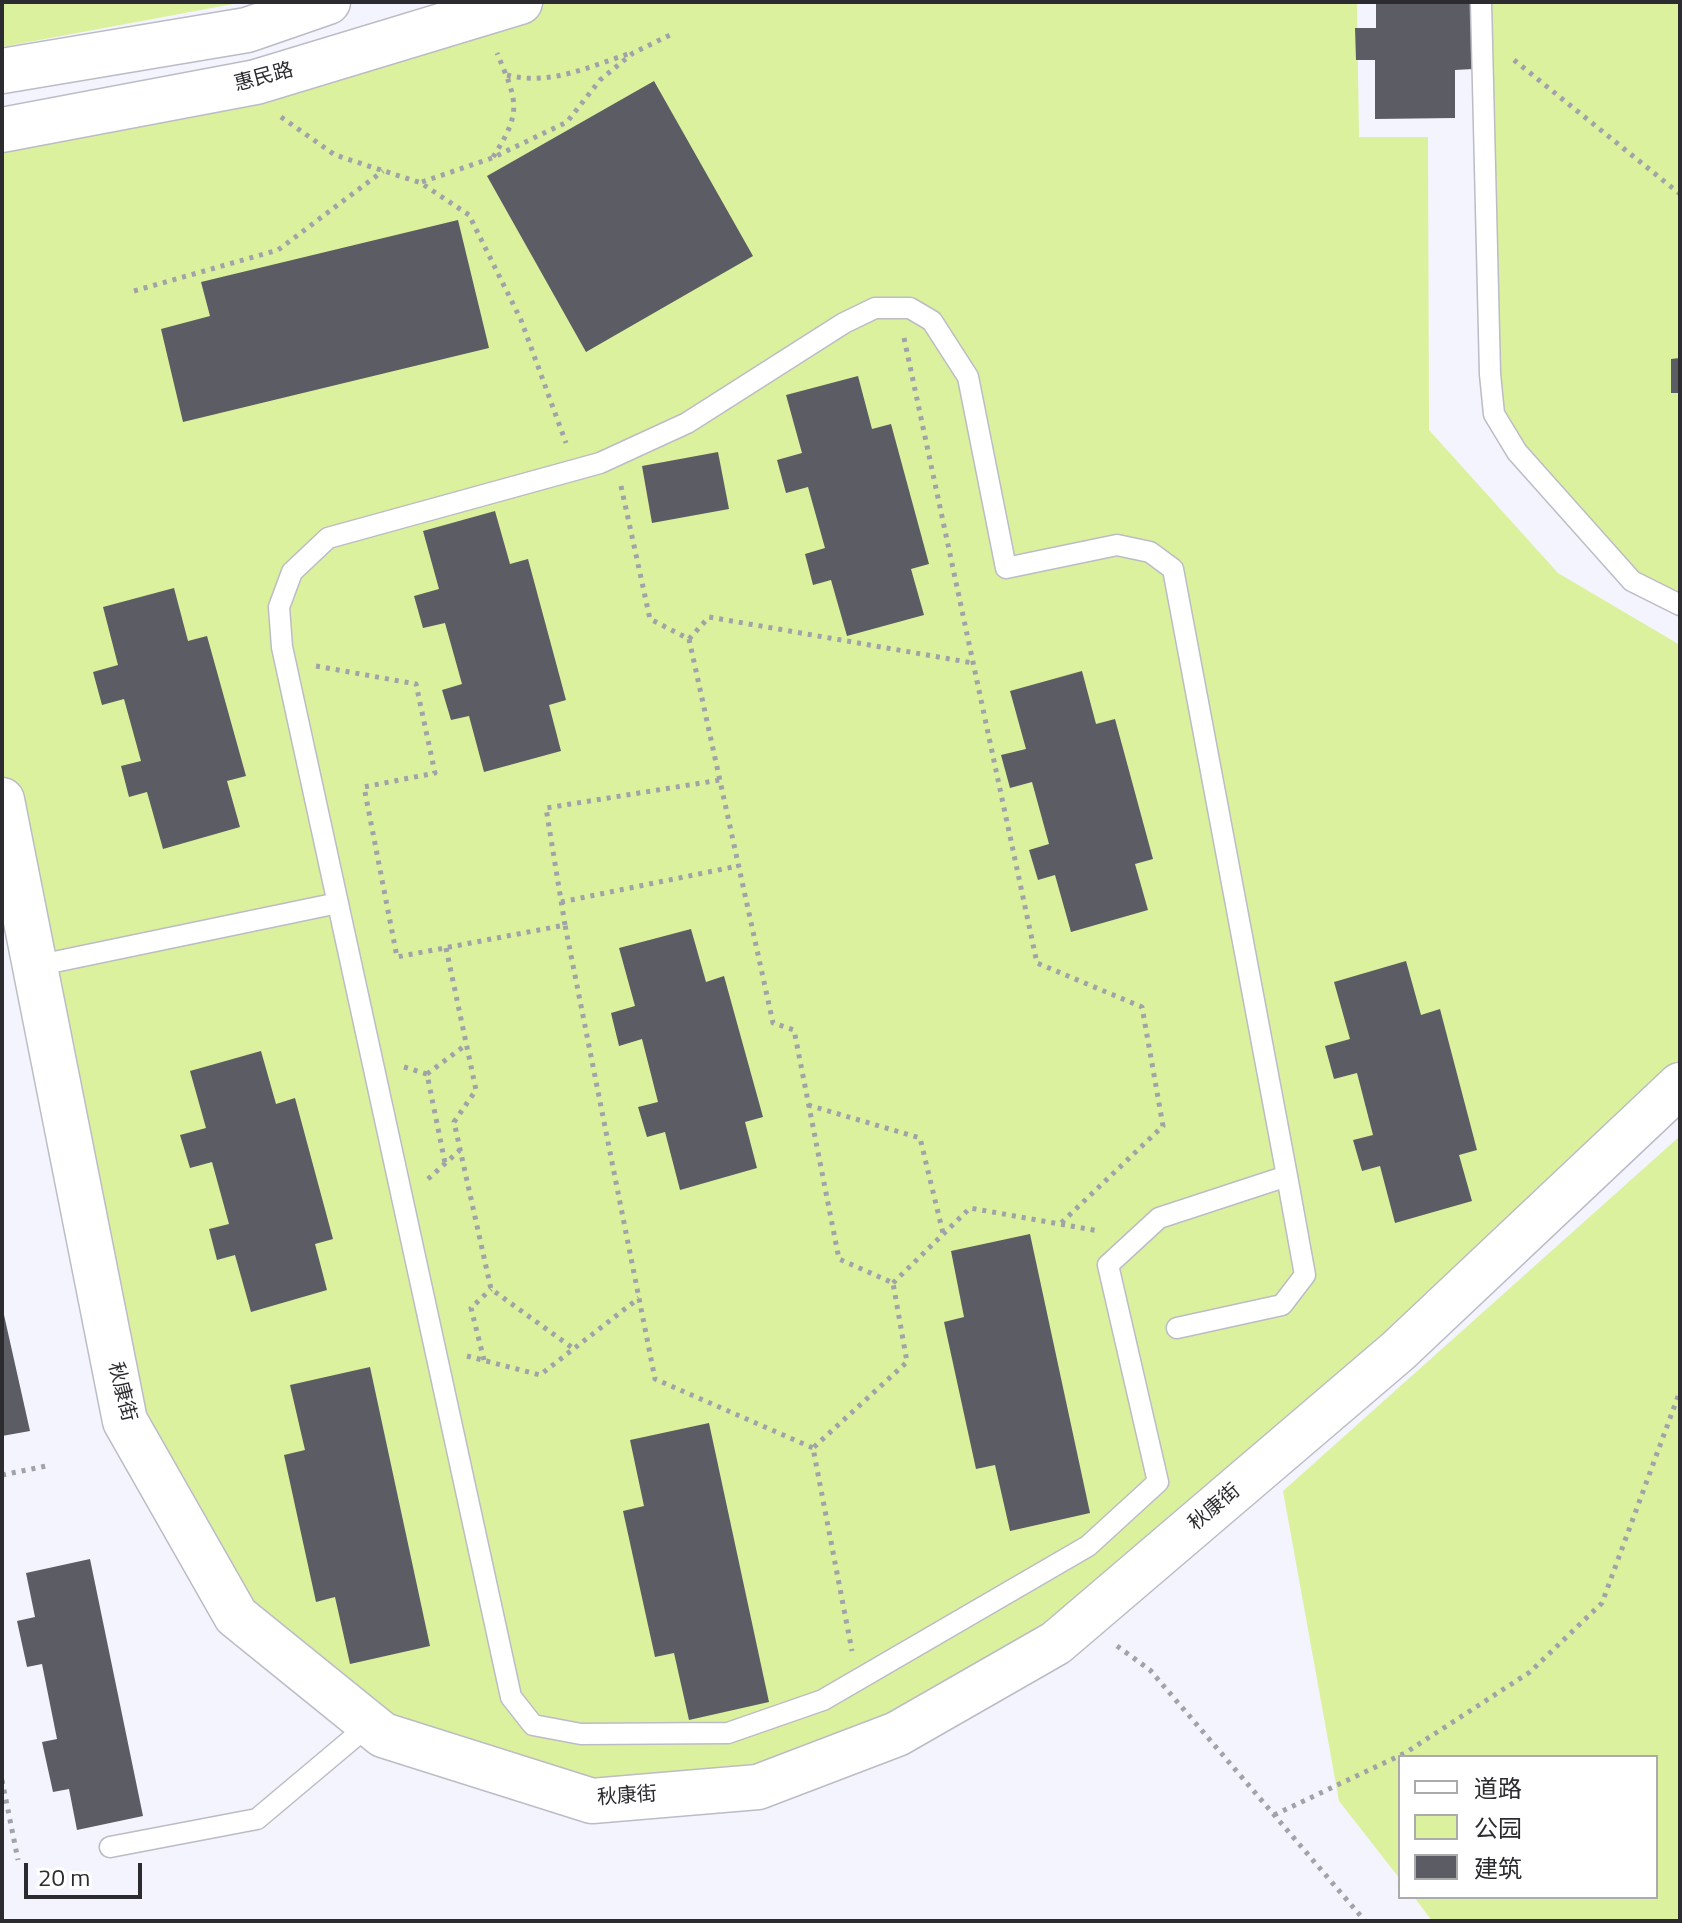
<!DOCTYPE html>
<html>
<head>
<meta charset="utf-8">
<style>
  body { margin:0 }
  #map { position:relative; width:1682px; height:1923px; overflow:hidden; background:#f4f4fe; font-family:"Titillium Web","Noto Sans SC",sans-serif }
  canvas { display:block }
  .frame { position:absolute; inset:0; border:4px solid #2c2c30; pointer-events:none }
  .legend { position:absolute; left:1398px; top:1755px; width:260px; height:144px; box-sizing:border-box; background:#fff; border:2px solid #ababac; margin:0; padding:10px 14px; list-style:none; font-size:24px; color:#2c2c30 }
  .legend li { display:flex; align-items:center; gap:16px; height:40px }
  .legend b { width:40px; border:2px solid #ababac }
  .scale { position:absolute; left:24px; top:1863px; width:118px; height:36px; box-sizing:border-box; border:4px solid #2c2c30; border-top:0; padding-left:10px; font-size:24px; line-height:28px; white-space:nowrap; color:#2c2c30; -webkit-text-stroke:6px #fff; paint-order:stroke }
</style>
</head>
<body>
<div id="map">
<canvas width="1682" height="1923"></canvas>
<div class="frame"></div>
<ul class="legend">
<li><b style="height:10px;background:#fff"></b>道路</li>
<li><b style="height:22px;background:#dcf19d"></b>公园</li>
<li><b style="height:22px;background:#5c5c65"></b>建筑</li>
</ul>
<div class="scale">20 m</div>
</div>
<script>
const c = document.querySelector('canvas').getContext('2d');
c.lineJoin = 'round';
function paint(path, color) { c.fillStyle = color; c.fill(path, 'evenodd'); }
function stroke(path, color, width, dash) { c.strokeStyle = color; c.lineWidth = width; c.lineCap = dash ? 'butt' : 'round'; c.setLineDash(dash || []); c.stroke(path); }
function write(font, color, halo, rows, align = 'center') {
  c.font = font + ' "Titillium Web","Noto Sans SC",sans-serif'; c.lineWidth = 8; c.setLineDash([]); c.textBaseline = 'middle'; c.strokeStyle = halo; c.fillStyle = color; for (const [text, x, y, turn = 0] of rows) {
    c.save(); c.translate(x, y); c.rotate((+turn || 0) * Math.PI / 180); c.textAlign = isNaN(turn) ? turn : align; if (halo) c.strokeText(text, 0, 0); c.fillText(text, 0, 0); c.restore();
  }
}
const green = new Path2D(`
  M2,2H244L2,47Z
  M520,2H1357L1359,137H1428L1429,430L1558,573L1680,645V1085L1056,1643L897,1734L592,1801L383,1735L236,1616L125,1421L2,800V130Z
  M1481,2H1680V605L1632,581L1494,414Z
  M1680,1136V1921H1432L1414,1897H1656V1757H1400V1879L1339,1801L1283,1491Z`);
const building = new Path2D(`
  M1376,2H1472L1473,69L1455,70V118L1375,119V60H1356L1355,28H1376Z
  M654,81L753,256L586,352L487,176Z
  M458,220L489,348L183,422L161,329L210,316L201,282Z
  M1680,358V393H1671V359Z
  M858,376L872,429L891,424L929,564L911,569L924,615L847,636L831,580L813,585L805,554L825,548L808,487L786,493L777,460L802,453L786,395Z
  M718,452L729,509L652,523L642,466Z
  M495,511L510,564L528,559L566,700L549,705L561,751L484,772L469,716L451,720L442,690L462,684L445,623L423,628L414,596L439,589L423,531Z
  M174,588L188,641L207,636L246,776L227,781L240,827L163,849L147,792L129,797L121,766L141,761L124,699L102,705L93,672L118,665L103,607Z
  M1082,671L1096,724L1115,719L1153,859L1135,864L1148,910L1071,932L1055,875L1038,880L1029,850L1049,844L1032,782L1010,788L1001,755L1026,749L1010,691Z
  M691,929L706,982L724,976L763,1117L745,1122L757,1168L680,1190L665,1132L647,1137L638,1107L658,1102L642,1039L619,1046L611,1013L635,1006L619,948Z
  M1406,961L1421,1015L1440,1009L1477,1150L1459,1155L1472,1201L1395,1223L1380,1166L1362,1171L1353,1140L1373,1135L1357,1073L1334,1079L1325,1046L1350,1039L1334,982Z
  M261,1051L276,1104L295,1098L333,1239L315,1244L327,1290L251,1312L235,1255L217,1260L209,1229L229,1224L212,1162L190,1168L180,1135L206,1128L190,1071Z
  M1030,1234L1090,1513L1010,1531L995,1465L976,1469L944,1322L964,1317L951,1251Z
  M2,1306L30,1431L2,1436Z
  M370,1367L430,1646L350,1664L335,1597L316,1602L284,1455L305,1450L290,1385Z
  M709,1423L769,1702L689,1720L674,1653L655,1657L623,1511L644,1506L630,1440Z
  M90,1559L143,1816L77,1830L69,1789L53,1792L42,1742L57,1739L42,1664L27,1667L17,1621L35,1617L26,1573Z`);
const path = new Path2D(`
  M1514,60L1680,194
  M507,75C548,86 589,67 628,54
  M281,117L335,155L421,183L469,215L521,320L566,443
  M493,157C523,111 517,101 497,53
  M422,182L492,158L567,122L600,80L633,53L672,34
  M134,291L278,250L383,171
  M904,338L1037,963L1142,1007L1163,1126L1060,1224
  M621,486L650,619L689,639L773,1023L794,1030L839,1259L893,1283L907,1362L813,1448L852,1651
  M689,639L709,617L973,663
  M316,666L416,684L435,773L364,787L397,957L565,925L655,1379L813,1448
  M561,902L738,866
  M565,925L546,808L720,780
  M446,948L476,1090L454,1122L491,1289L574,1349
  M404,1067L427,1074L445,1163
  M427,1074L467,1044
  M808,1105L920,1138L943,1233
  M428,1179L460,1150
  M893,1283L970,1208L1099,1231
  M467,1356L540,1375L639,1298
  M484,1360L471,1308L491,1289
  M2,1475L51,1465
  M1117,1646L1150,1670L1365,1921
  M2,1780L18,1860
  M1274,1815L1405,1753L1530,1672L1602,1603L1680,1391`);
const service = new Path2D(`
  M1481,2L1490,374L1494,414L1517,452L1632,581L1680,605
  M35,966L338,903
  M1177,1328L1282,1305L1305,1275L1287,1176L1173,569L1150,552L1117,545L1006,568L968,377L932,321L910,308H875L844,323L687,423L600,463L328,538L292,572L279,607L282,647L511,1697L533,1725L581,1734L728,1733L823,1700L1088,1546L1158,1482L1108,1265L1159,1218L1287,1176
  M110,1847L257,1819L370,1724`);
const tertiary = new Path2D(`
  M2,71L247,30L328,2
  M2,130L256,82L520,2
  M2,800L125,1421L236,1616L383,1735L592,1801L758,1787L897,1734L1056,1643L1398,1351L1680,1085`);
const streetNames = [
  ["惠民路",264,78,-15],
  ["秋康街",121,1392,76],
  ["秋康街",1215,1508,-40],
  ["秋康街",627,1797,-4]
];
paint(green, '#dcf19d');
paint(building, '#5c5c65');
stroke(service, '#bbbcc5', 23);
stroke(tertiary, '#bbbcc5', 47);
stroke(path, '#a2a2a9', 5, [4, 6]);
stroke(service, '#fff', 20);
stroke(tertiary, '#fff', 44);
write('20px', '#2c2c30', '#fff', streetNames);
</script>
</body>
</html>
